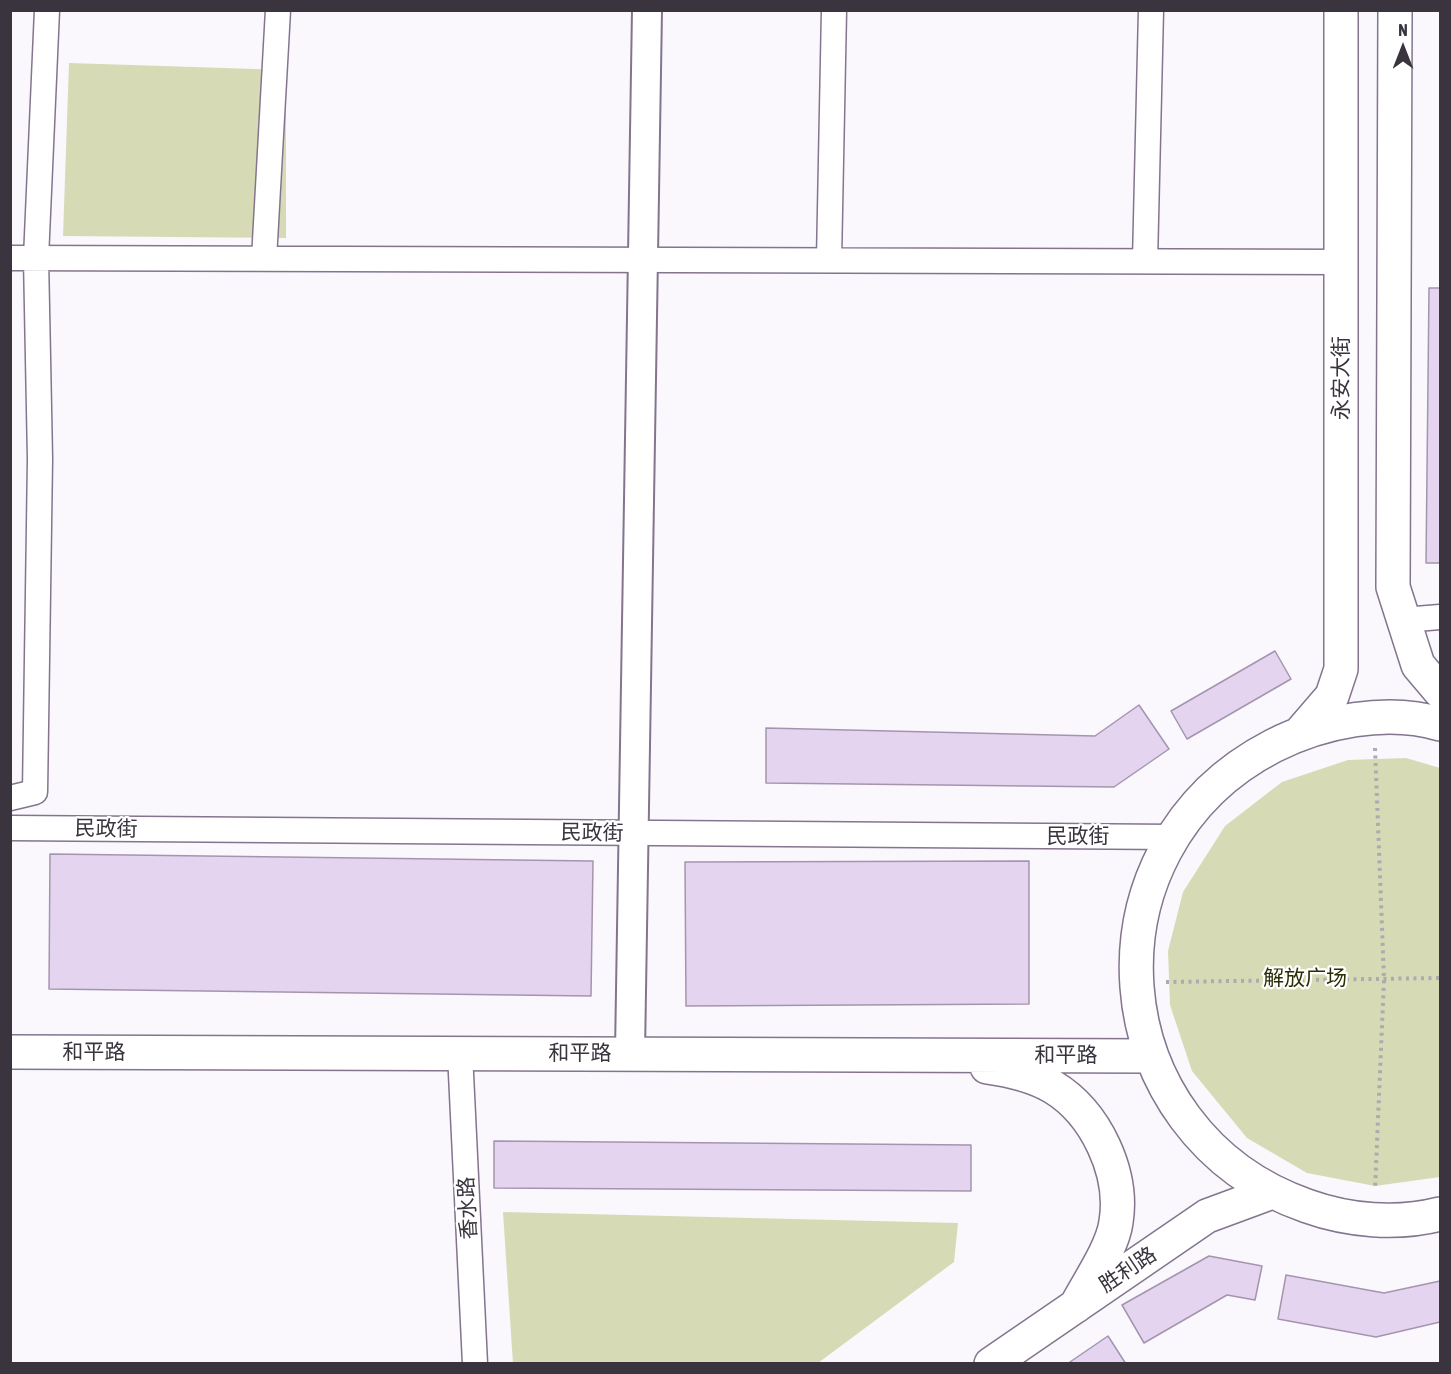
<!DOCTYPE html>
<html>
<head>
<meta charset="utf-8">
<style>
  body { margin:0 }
  #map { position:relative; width:1451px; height:1374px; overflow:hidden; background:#faf7fd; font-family:"Asap Condensed",sans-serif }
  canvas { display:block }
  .frame { position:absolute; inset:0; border:12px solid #3a343e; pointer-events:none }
  .north { position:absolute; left:1373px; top:18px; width:60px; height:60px; -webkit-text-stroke:4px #fff; paint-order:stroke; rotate:0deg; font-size:16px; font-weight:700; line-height:24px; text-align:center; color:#3a343e }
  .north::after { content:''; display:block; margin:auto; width:21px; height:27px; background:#3a343e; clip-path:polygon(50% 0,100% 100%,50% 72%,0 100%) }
</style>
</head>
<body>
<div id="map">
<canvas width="1451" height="1374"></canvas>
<div class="frame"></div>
<div class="north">N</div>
</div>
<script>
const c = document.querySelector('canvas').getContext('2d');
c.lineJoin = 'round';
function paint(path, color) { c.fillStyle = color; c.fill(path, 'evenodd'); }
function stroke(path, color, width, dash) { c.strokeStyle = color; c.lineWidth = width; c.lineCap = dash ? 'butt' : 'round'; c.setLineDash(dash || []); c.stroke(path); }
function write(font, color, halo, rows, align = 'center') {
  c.font = font + ' "Asap Condensed","Noto Sans SC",sans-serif'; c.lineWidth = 4.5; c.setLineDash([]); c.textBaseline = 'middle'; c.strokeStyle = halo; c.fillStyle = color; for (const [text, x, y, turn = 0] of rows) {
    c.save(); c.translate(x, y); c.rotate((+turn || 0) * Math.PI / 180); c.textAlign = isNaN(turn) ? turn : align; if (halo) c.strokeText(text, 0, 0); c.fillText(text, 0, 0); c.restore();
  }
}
const green = new Path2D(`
  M69,63L286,70V238L63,236Z
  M1406,758L1440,768V1177L1375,1186L1307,1173L1247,1138L1192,1071L1170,1005L1168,951L1183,892L1225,826L1282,782L1348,760Z
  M503,1212L958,1223L954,1262L818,1363L513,1364Z`);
const building = new Path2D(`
  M1429,288H1440V563H1426Z
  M1275,651L1291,679L1187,739L1171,711Z
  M1139,705L1169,749L1114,787L766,783V728L1095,736Z
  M50,854L593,861L591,996L49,989Z
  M1029,861V1004L686,1006L685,862Z
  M494,1141L971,1145V1191L494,1188Z
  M1209,1256L1262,1266L1255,1300L1227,1295L1144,1343L1122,1305Z
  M1286,1275L1384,1293L1440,1281V1322L1376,1337L1278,1319Z
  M1108,1336L1126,1364H1067Z`);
const path = new Path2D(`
  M1375,748L1384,979L1375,1190
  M1166,982L1440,978`);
const minor = new Path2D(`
  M10,258L1341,262
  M264,259L278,10
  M829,260L834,10
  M1145,261L1151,10
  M1403,620L1440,617
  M10,798L35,792L40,459L36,258L47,10
  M10,828L1174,837
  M460,1053L475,1364`);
const tertiary = new Path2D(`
  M630,1052L647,10`);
const secondary = new Path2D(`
  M1395,10L1393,587L1418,665L1440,691
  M1440,724C1387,708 1322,721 1273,746C1075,848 1097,1133 1307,1206C1349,1221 1397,1225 1440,1214
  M1301,732L1332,696L1341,669V10
  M10,1052L1150,1056
  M987,1067C1009,1070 1034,1076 1053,1087C1096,1113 1124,1173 1116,1222C1113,1247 1088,1283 1076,1306
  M991,1364L1207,1216L1272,1192`);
const streetNames = [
  ["永安大街",1341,378,-90],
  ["民政街",106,829,1],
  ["民政街",592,833,1],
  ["民政街",1078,836],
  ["和平路",94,1052],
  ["和平路",580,1053],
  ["和平路",1066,1055],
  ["香水路",468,1208,-93],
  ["胜利路",1128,1270,-34]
];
const parkNames = [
  ["解放广场",1305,978]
];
paint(green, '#d7dbb5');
paint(building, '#e4d4f0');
stroke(building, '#a495af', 1.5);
stroke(minor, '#83758d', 27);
stroke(tertiary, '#83758d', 32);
stroke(secondary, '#83758d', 36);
stroke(path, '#aeaab1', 4, [3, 4.5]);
stroke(minor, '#fff', 24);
stroke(tertiary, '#fff', 28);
stroke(secondary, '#fff', 33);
write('21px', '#3a343e', '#fff', streetNames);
write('21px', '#2a2c04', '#fff', parkNames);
</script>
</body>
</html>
